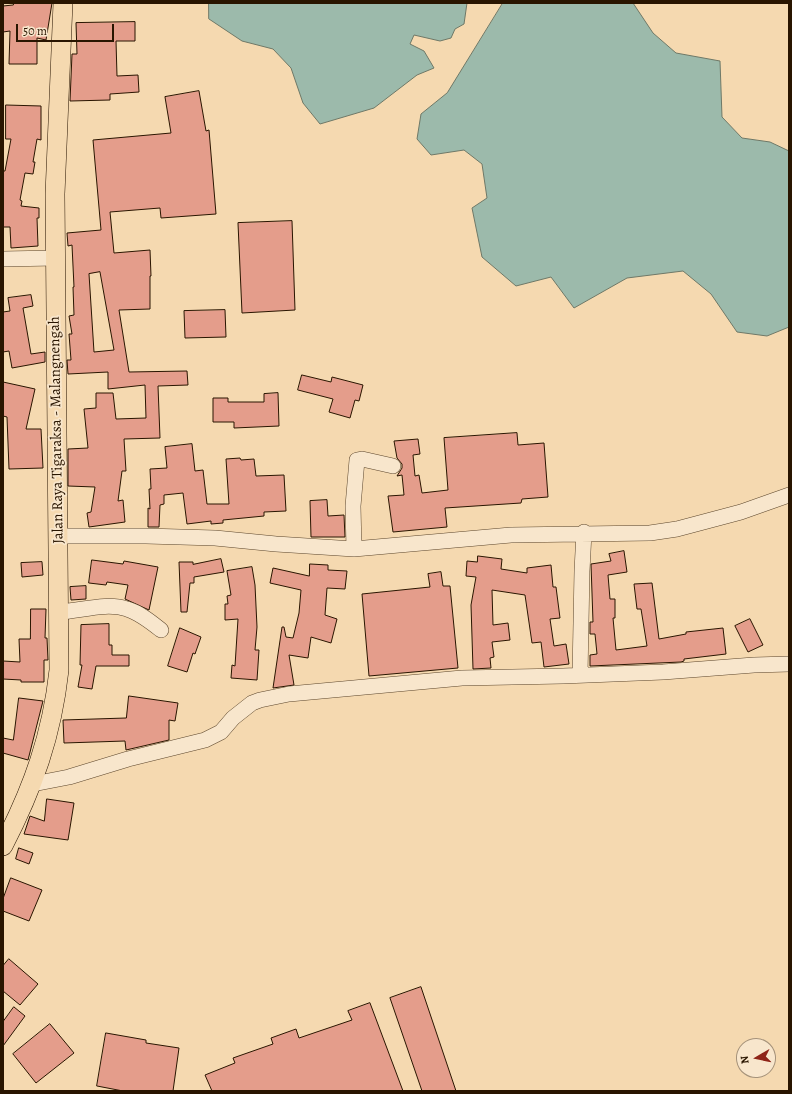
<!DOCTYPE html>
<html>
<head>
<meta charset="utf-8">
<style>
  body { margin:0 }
  #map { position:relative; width:792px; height:1094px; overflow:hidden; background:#f5d9b0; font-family:Alegreya,serif }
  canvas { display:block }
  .frame { position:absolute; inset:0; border:4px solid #291500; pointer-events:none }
  .north { position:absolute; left:736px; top:1038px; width:40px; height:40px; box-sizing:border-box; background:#f8e6cc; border:1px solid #a5927a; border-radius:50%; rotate:261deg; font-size:11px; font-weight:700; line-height:16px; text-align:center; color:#291500 }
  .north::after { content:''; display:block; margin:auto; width:14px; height:18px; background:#8f2418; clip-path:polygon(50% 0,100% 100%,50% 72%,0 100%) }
  .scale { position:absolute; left:16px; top:24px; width:98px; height:18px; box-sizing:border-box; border:2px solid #291500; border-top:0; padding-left:5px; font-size:12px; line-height:14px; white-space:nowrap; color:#291500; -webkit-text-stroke:3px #f8e6cc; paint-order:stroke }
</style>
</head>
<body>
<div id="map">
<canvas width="792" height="1094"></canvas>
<div class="frame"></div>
<div class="north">N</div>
<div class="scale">50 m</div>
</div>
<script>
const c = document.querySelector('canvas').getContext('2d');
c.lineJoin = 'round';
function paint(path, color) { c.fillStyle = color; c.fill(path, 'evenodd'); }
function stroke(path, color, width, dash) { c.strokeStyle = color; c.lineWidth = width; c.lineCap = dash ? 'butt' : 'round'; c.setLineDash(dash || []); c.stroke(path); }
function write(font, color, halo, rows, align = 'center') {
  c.font = font + ' Alegreya,serif'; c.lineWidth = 3.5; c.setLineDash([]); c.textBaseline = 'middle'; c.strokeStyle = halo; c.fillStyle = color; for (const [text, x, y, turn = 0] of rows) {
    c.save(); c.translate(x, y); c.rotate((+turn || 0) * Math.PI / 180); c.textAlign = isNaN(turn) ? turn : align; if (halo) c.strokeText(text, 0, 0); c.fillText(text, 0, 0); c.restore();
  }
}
const water = new Path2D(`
  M209,3H467L464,24L455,29L451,38L440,41L414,35L410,44L424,51L434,68L417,75L374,108L320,124L303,103L291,68L273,49L242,41L209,19Z
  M503,3H633L653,33L676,53L720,61L722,117L742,138L770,142L789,151V327L767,336L737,332L711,294L683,271L627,278L574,308L551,277L516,286L482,257L472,208L487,198L482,164L464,150L431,155L417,139L421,114L447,93Z`);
const building = new Path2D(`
  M14,3H52L46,40L37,38V64H9L10,31L3,32V6L13,5Z
  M135,22V41H116L117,76L138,75L139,92L110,94V100L70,101L72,54H77L76,23Z
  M199,91L206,131L209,130L216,214L161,218L160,208L110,212L114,253L150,250L151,276H150V309L119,310L129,372L187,371L188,385L158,386L160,438L124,439L126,471H122L118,501L123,500L125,522L89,527L87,513L91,512L95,487L68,486V449L88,448L84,409L96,408V393H113L116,419L146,418L145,385L108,389V372L68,374L67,360H71L69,334H72L69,316L74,315L73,287H74L72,245L68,246L67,233L101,230L93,140L171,133L165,97ZM100,272L114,350L94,352L89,274Z
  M6,105L41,106V140L37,139L33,162H35L33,174L25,173L20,200L22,201L21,206L39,208V218H37L38,246L11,248L10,227H3V171H5L11,139H6Z
  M292,221L295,310L242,313L238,223Z
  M31,295L33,306L23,308L31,354L45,352V362L12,368L9,351L3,352V312L10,311L8,298Z
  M225,310L226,337L185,338L184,311Z
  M302,375L331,382L332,377L363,385L359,401L355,400L350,418L329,412L333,399L298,390Z
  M3,382L35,389L26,429H41L43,468L9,469L7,417L3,416Z
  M278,393L279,426L234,428V422H213V398H228V402H264V394Z
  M517,433L518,445L544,443L548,497L522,499L521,503L445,508L447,527L393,532L388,496L404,495L402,475L397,476L402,468V464L397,458L394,441L418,439L420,454L413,455L415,476L419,475L422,493L448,490L444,438Z
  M192,444L195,471L203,470L207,504H229L226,459L240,458L241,460L254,459L256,476L284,475L286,511L264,512V516L223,520V523L211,524V521L187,524L183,493L164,495V504L160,505L159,527H148V508L150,509L149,489H151L150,469L167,468L165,447Z
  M327,500L328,516L344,515L345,537H311L310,501Z
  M624,551L627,572L608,575L610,599H615V618H613L616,650L647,646L641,609H637L634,584L652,583L659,639L686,634V632L723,628L726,654L684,659V661L681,662L590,666V655L597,654L595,634H590V622H593L591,564L611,561L609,554Z
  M478,556L502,559L501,569L527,573V568L551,565L553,587H556L560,618L550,619L554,646L566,644L569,664L544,667L541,642L532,643L525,595L492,590L493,625L508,623L510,640L492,642L494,657L490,658L491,668L473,669L471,605L476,577L466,576L467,561L477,562Z
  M221,559L224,572L194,577V583H190L187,612H181L179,562H193V564Z
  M92,560L123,564L124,561L158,567L149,610L125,599L128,585L107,582L106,585L89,583Z
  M42,562L43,575L22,577L21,563Z
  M310,564L328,565V570L347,571L345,589L327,588L325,615L337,619L331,643L311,637L308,658L289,655L294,685L273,688L282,627H284L286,637L293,638L299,613L301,590L270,583L273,568L309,576Z
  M252,567L255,585L257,627L255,650H259L257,680L231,678L232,665L235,666L238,619L225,620V604H228L227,596L231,595L227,571Z
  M441,572L443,586H450L458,668L369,676L362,594L430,587L428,574Z
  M86,586V599L71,600L70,587Z
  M31,609H46L45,638H47L48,660H44V682H21V680L3,679V661L20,662L19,639H30Z
  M750,619L763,645L748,652L735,626Z
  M109,624V645H112V655H129V666H96L92,689L78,687L82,665H80L81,625Z
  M180,628L201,637L195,654L193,653L187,672L168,666Z
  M129,696L178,703L175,721L169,720V740L126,750L125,741L64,743L63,720L126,718Z
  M19,698L43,701L28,760L3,753V738L13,740Z
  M47,799L74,803L68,840L24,834L30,816L44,821Z
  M19,848L33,853L29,864L16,859Z
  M11,878L42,890L29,921L3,911V899Z
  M9,959L38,984L20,1005L3,991V966Z
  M421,987L456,1091H422L390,998Z
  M370,1003L403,1091H212L205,1075L235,1063L233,1058L273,1044L271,1038L296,1029L299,1038L352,1020L348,1011Z
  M14,1007L25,1016L3,1046V1022Z
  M50,1024L74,1053L36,1083L13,1054Z
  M106,1033L146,1040V1043L179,1048L173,1091H123L97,1086Z`);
const minor = new Path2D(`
  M3,259L55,258
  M59,536H146L215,538L276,544L354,549L511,535L650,533L677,529L741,512L789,495
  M354,549L353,506L357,460L362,459L393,466
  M59,612C81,611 106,602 127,609C140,613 151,622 161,630
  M580,675L582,571L584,532
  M33,784L69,777L128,759L205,740L221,732L233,718L252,703L260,700L289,694L462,678L563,676L663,672L754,665L789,664`);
const major = new Path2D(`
  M3,846C33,788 52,735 59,670L55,194L63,3`);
const streetNames = [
  ["Jalan Raya Tigaraksa - Malangnengah",57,430,-91]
];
paint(water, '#9cbaab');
stroke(water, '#6e7867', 1);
paint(building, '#e49d8b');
stroke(building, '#291500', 1);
stroke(minor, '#5c462c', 16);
stroke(major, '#291500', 20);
stroke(minor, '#f8e6cc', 15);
stroke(major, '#f5d9b0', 19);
write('15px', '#291500', '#f8e6cc', streetNames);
</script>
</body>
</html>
